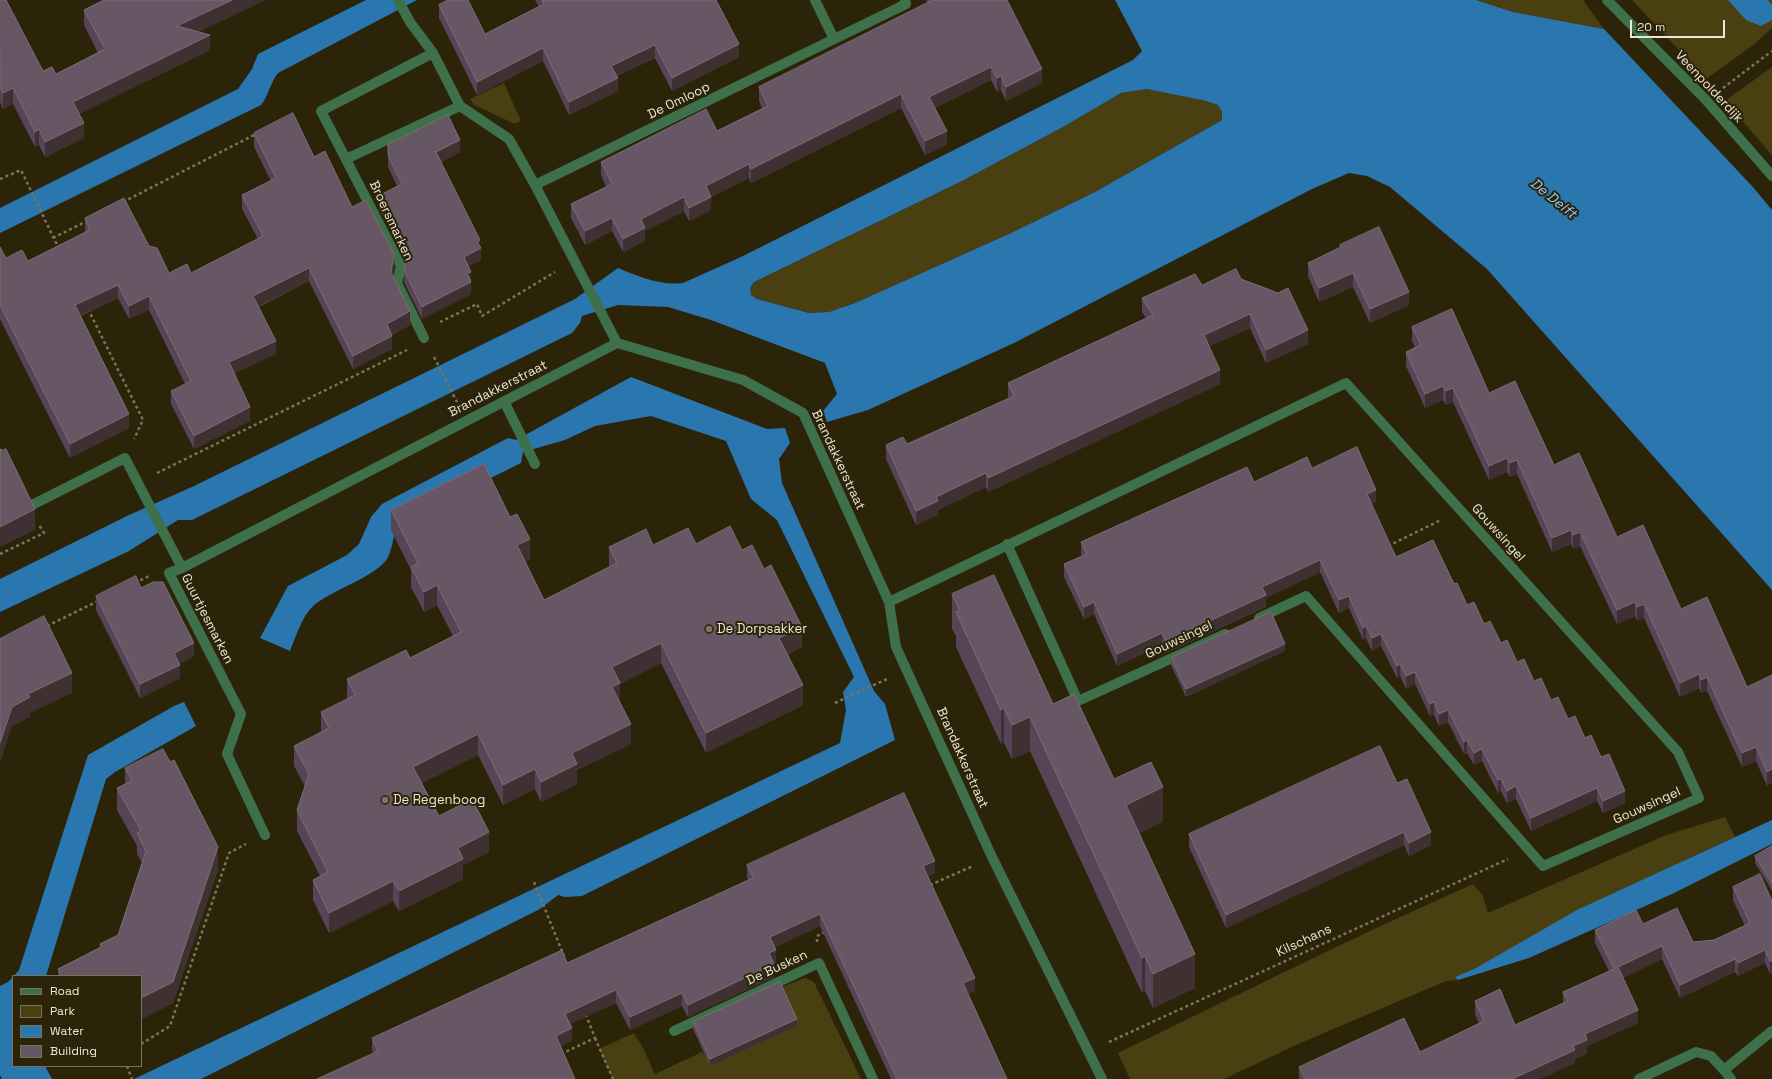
<!DOCTYPE html>
<html>
<head>
<meta charset="utf-8">
<style>
  body { margin:0 }
  #map { position:relative; width:1772px; height:1079px; overflow:hidden; background:#2b2409; font-family:"Space Grotesk",sans-serif }
  canvas { display:block }
  .legend { position:absolute; left:12px; top:975px; width:130px; height:92px; box-sizing:border-box; background:#2b2409; border:1px solid #78725b; margin:0; padding:5px 7px; list-style:none; font-size:12px; color:#ebe7d7 }
  .legend li { display:flex; align-items:center; gap:8px; height:20px }
  .legend b { width:20px; border:1px solid #78725b }
  .scale { position:absolute; left:1630px; top:20px; width:95px; height:18px; box-sizing:border-box; border:2px solid #ebe7d7; border-top:0; padding-left:5px; font-size:12px; line-height:14px; white-space:nowrap; color:#ebe7d7; -webkit-text-stroke:3px #2b2409; paint-order:stroke }
</style>
</head>
<body>
<div id="map">
<canvas width="1772" height="1079"></canvas>
<ul class="legend">
<li><b style="height:5px;background:#3f704c"></b>Road</li>
<li><b style="height:11px;background:#4a3f11"></b>Park</li>
<li><b style="height:11px;background:#2a76af"></b>Water</li>
<li><b style="height:11px;background:#675664"></b>Building</li>
</ul>
<div class="scale">20 m</div>
</div>
<script>
const c = document.querySelector('canvas').getContext('2d');
c.lineJoin = 'round';
function paint(path, color) { c.fillStyle = color; c.fill(path, 'evenodd'); }
function stroke(path, color, width, dash) { c.strokeStyle = color; c.lineWidth = width; c.lineCap = dash ? 'butt' : 'round'; c.setLineDash(dash || []); c.stroke(path); }
function write(font, color, halo, rows, align = 'center') {
  c.font = font + ' "Space Grotesk",sans-serif'; c.lineWidth = 4; c.setLineDash([]); c.textBaseline = 'middle'; c.strokeStyle = halo; c.fillStyle = color; for (const [text, x, y, turn = 0] of rows) {
    c.save(); c.translate(x, y); c.rotate((+turn || 0) * Math.PI / 180); c.textAlign = isNaN(turn) ? turn : align; if (halo) c.strokeText(text, 0, 0); c.fillText(text, 0, 0); c.restore();
  }
}
const green = new Path2D(`
  M1476,0H1583L1604,29L1513,12Z
  M1632,0H1772V28L1752,46L1706,79Z
  M1772,67V155L1725,101Z
  M504,83L521,121L515,124L474,105L470,99Z
  M1147,89L1206,101L1218,105L1222,112V120L1095,192L1011,233L855,303L829,312L809,313L757,299L751,295L750,288L754,282L962,181L1063,127L1121,93Z
  M1725,817L1735,837L1687,859L1476,968L1455,977L1458,980L1446,981L1296,1045L1224,1079H1130L1118,1053C1236,996 1353,937 1473,884L1483,896L1488,913L1666,835Z
  M805,978L814,982L861,1079H613L599,1049L634,1033L643,1048L655,1074L702,1052L712,1064L779,988Z`);
const water = new Path2D(`
  M366,0H417L278,73C270,83 269,95 261,105L0,233V208L238,89L252,69L258,54Z
  M1115,0H1476L1513,12L1604,29L1752,186L1772,210V590L1487,269L1390,187L1367,176L1349,173L1312,189L1014,343L868,410L827,422L823,411L837,394L825,363L711,320L668,307L618,305L582,316L580,323L572,333L192,520H178L129,551L0,612V579L127,516L194,486L575,299L618,268C638,276 660,286 683,283L741,257L1133,60L1142,51ZM1147,89L1206,101L1218,105L1222,112V120L1095,192L1011,233L855,303L829,312L809,313L757,299L751,295L750,288L754,282L962,181L1063,127L1121,93Z
  M1728,0H1768L1772,5V20L1761,26L1746,20Z
  M631,377L767,429L785,428L790,443L779,459L782,483L874,691L885,704L895,740L582,896L565,897L558,895L540,909L201,1079H134L840,743L846,710L843,692L854,677L777,520L751,499L726,441L651,416L595,426L565,440L523,452L521,463L396,525C394,534 393,545 389,555C382,575 330,590 312,607C301,619 296,636 290,651L260,638L288,586L347,555L359,544L371,517L382,504L508,438L516,440Z
  M184,702L196,726L115,772L106,779L46,976H14L19,970L88,755L174,706Z
  M1772,820V844L1672,894L1529,958L1458,980L1455,977L1476,968L1577,910Z
  M13,977V1066H45L52,1079H2L0,1075V986L8,982Z`);
const path = new Path2D(`
  M1723,88L1772,51
  M0,179L21,170L59,249
  M123,202L256,134
  M53,238L87,221
  M88,309L143,420L134,439
  M440,322L477,304L482,316L555,272
  M434,357L457,402
  M0,449L3,455
  M157,473L407,350
  M1388,546L1441,520
  M0,554L44,533L39,525
  M135,583L149,576
  M47,626L98,601
  M835,703L887,679
  M534,882L564,956
  M930,885L973,866
  M817,942V936L825,932
  M595,1038L613,1079
  M1109,1042L1508,859
  M141,1044L170,1026L229,853L246,844
  M561,1054L595,1038L586,1015
  M127,1066L132,1079`);
const minor = new Path2D(`
  M398,0L410,22L433,53L460,106L509,139L535,185L617,343
  M815,0L834,39
  M1607,0L1706,100L1772,176
  M346,159L460,106
  M535,185L906,4L905,0
  M424,338L397,283L401,266L321,111L433,53
  M504,401L535,464
  M30,506L125,458L182,568L169,573L241,714L227,754L265,835
  M1007,544L1078,701L1225,634
  M182,568L617,343L743,380L803,413L889,602L896,647L992,857L1102,1079
  M889,602L1346,383L1678,752L1699,798L1543,866L1306,596L1259,618
  M674,1031L819,963L873,1079
  M1724,1070L1731,1079
  M1639,1079L1696,1052L1711,1056L1724,1070L1772,1031`);
const wall = new Path2D(`
  M0,0L43,71L56,74L98,53L84,25V10L104,0H265L198,32L210,50L79,114L84,138L45,157L39,145L35,147L13,104L3,109L0,102Z
  M535,0H716L739,57L672,91L655,58L617,76L618,91L569,115L543,61L477,95L439,18V5L485,34L539,7Z
  M926,0H1007L1042,83L1006,101L1001,90L997,92L991,80L935,108L947,145L925,155L901,108L751,183L749,178L711,197V210L689,221L684,211L645,231V241L623,252L612,231L585,245L571,218V204L606,187L601,175V162L717,131L762,108L759,101V87L928,3Z
  M254,133L314,157L352,207L394,267L393,275L410,325L392,335V349L353,369L309,281L259,307L276,354L234,373L250,421L194,449L171,404V391L185,384L149,310L129,319L118,298L81,316L129,428L70,458L0,319V247L6,258L28,261L85,232V218L149,246L169,273H191L258,239L242,209V195L271,181L254,147Z
  M388,145L460,152L441,162L480,246L481,260L468,266L471,272V294L422,319L404,282V270L405,260L378,207V196L397,186L388,167Z
  M1340,245L1409,305L1370,323L1353,287L1319,302L1308,276V263L1340,248Z
  M1241,279L1308,344L1266,363L1250,328L1209,346L1220,384L988,492L986,487L938,510V515L916,525L886,459V445L907,444L1009,398L1008,396V383L1146,318L1142,312V298L1202,285Z
  M1412,327L1489,393L1681,609L1747,687L1772,675L1767,786L1756,761L1742,767L1707,691L1701,693L1699,688L1680,697L1644,618L1637,621L1635,616L1617,624L1580,546L1573,549L1571,544L1552,552L1517,474L1510,477L1507,472L1489,480L1453,402L1446,405L1443,400L1425,408L1406,366V352L1415,347L1412,341Z
  M1312,468L1376,502L1371,504L1396,557L1454,584L1467,605L1601,757L1625,803L1603,813L1597,801L1531,831L1516,799L1507,803L1501,791L1498,793L1482,761L1474,765L1467,753L1464,754L1448,722L1439,726L1434,715L1430,716L1415,684L1406,689L1400,676L1397,678L1381,646L1372,651L1366,638L1363,640L1349,608L1339,613L1320,572L1266,598V607L1166,653L1162,645L1117,666L1094,614L1084,619L1064,577V564L1082,556L1081,554V542L1254,482Z
  M391,510L530,559L525,562L544,600L609,567V547L696,544L742,550L802,647L788,654L803,705L706,753L661,663L620,684V703L631,744L577,770V784L541,802L535,789L503,805L478,755L422,783L439,816L489,852L463,865V879L399,911L393,901L329,933L313,900V880L320,876L297,831V810L305,786L294,766V746L321,732V712L347,699V679L410,658L453,636L437,605L424,612L411,587V570L391,530Z
  M141,588L194,656L179,664L180,678L140,698L96,610V596Z
  M952,594L1053,704L1114,779L1163,822L1139,833L1195,988L1153,1008L1145,991L1142,993L1030,751L1012,759L1004,743L1001,744L956,647V636L952,629Z
  M1285,651L1186,697L1171,665V658Z
  M125,768L218,869L173,1003L141,1019V976H58V969L100,948V944L118,935L142,863L137,854V846L117,810V788L125,784Z
  M1397,783L1431,845L1409,856L1404,845L1226,928L1189,847V834Z
  M1772,846V891L1755,863V856Z
  M747,865L935,873L928,877L975,990L968,994L1007,1079H891L820,926L775,947L776,962L774,963V977L688,1017L682,1006L630,1030L616,1003L570,1024L572,1041L560,1046L374,1053L372,1051V1038L567,963L748,880L747,878Z
  M1733,887L1772,901L1770,974L1765,963L1738,976L1735,972L1680,998L1662,959L1623,978L1638,1023L1587,1046V1053L1575,1059V1063L1540,1079H1299V1067L1420,1052L1479,1024L1475,1014V1001L1515,1025L1563,1003V992L1609,971L1595,943V930L1643,924L1693,942L1714,940L1745,926L1733,900Z
  M693,1022L797,1026L710,1066L693,1029Z`);
const shadedWall = new Path2D(`
  M232,0H265L177,42V26Z
  M210,35V50L73,117V102Z
  M739,44V57L672,91V78Z
  M655,45V58L611,79V66Z
  M543,48V61L477,95V82Z
  M991,67V80L929,111V97Z
  M1042,69V83L1006,101V87Z
  M1001,76V90L997,92V78Z
  M618,78V91L569,115V102Z
  M13,88V104L3,109V93Z
  M901,94V108L751,183V169Z
  M84,123V138L45,157V142Z
  M39,129V145L35,147V132Z
  M947,131V145L925,155V141Z
  M460,140V152L436,164V152Z
  M749,164V178L711,197V210L689,221V208L706,186Z
  M684,197V211L645,231V241L623,252V239L641,219Z
  M612,218V231L585,245V231Z
  M480,240V249L481,248V260L464,268V257L477,242Z
  M394,254V267L391,285V272Z
  M309,268V281L253,309V296Z
  M471,272V294L422,319V307L467,273Z
  M1353,273V287L1319,302V288Z
  M118,285V298L75,318V305Z
  M1409,292V305L1370,323V309Z
  M149,296V310L129,319V306Z
  M410,311V325L387,338V324Z
  M1250,314V328L1204,349V335Z
  M1308,330V344L1266,363V350Z
  M392,336V349L353,369V356Z
  M276,341V354L229,376V362Z
  M1220,370V384L988,492V478Z
  M1443,386V400L1425,408V394Z
  M1453,388V402L1446,405V391Z
  M250,407V421L194,449V436Z
  M129,414V428L70,458V444Z
  M1507,458V472L1489,480V466Z
  M1517,460V474L1510,477V463Z
  M986,473V487L938,510V515L916,525V511L936,497Z
  M1376,490V502L1367,506V494Z
  M35,509V530L0,547V527Z
  M1571,530V544L1552,552V538Z
  M1580,532V546L1573,549V535Z
  M530,539V559L517,566V545Z
  M1320,560V572L1266,598V607L1166,653V641L1262,587Z
  M437,585V605L424,612V592Z
  M1349,596V608L1339,613V600Z
  M1094,602V614L1084,619V607Z
  M1635,602V616L1617,624V610Z
  M1644,604V618L1637,621V607Z
  M1366,626V638L1363,640V628Z
  M802,627V647L779,658V638Z
  M1162,633V645L1117,666V654Z
  M1381,634V646L1372,651V638Z
  M194,643V656L174,666V653Z
  M661,643V663L620,684V703L612,707V667Z
  M1285,644V651L1186,697V689Z
  M1400,664V676L1397,678V666Z
  M180,665V678L140,698V684Z
  M1415,672V684L1406,689V676Z
  M72,673V693L30,713V717L12,726L0,763V743L12,707L28,694Z
  M1699,674V688L1680,697V683Z
  M1707,677V691L1701,693V680Z
  M803,685V705L706,753V733Z
  M1434,702V715L1430,716V704Z
  M1004,708V743L1001,744V710Z
  M1448,710V722L1439,726V714Z
  M1030,717V751L1012,759V725Z
  M631,724V744L577,770V784L541,802V782L572,753Z
  M478,734V755L413,787V767Z
  M1467,740V753L1464,754V742Z
  M1756,747V761L1742,767V753Z
  M1482,749V761L1474,765V753Z
  M535,769V789L503,805V785Z
  M1772,769V783L1767,786V772Z
  M1501,779V791L1498,793V780Z
  M1516,786V799L1507,803V791Z
  M1163,787V822L1126,840V805Z
  M1597,788V801L1531,831V818Z
  M1625,791V803L1603,813V801Z
  M489,832V852L463,865V879L399,911V891L458,848Z
  M1404,832V845L1226,928V915Z
  M1431,832V845L1409,856V843Z
  M218,847V869L173,1003L141,1019V998Z
  M935,861V873L923,879V866Z
  M393,881V901L329,933V913Z
  M820,914V926L770,950V937Z
  M1662,946V959L1618,980V967Z
  M776,950V962L769,966V953Z
  M1765,950V963L1738,976V963Z
  M1195,954V988L1153,1008V974Z
  M1145,956V991L1142,993V958Z
  M1735,959V972L1680,998V985Z
  M1770,961H1772V974H1770Z
  M774,964V977L688,1017V1005Z
  M975,978V990L963,996V983Z
  M616,990V1003L565,1026V1014Z
  M682,993V1006L630,1030V1017Z
  M1638,1010V1023L1587,1046V1053L1575,1059V1063L1540,1079H1512L1573,1046L1585,1034Z
  M797,1019V1026L710,1066V1059Z
  M572,1028V1041L556,1049V1036Z`);
const building = new Path2D(`
  M0,0H6L43,71L52,67L56,74L105,49L84,10L104,0H232L177,26L210,35L73,102L84,123L45,142L39,129L35,132L13,88L3,93L0,87Z
  M448,0H468L485,34L544,4L542,0H716L739,44L672,78L655,45L611,66L618,78L569,102L543,48L477,82L439,5Z
  M933,0H1007L1042,69L1006,87L1001,76L997,78L991,67L929,97L947,131L925,141L901,94L751,169L749,164L706,186L711,197L689,208L684,197L641,219L645,228L623,239L612,218L585,231L571,204L612,184L601,162L706,109L717,131L768,106L759,87Z
  M293,113L314,157L325,151L352,207L366,200L394,254L391,272L410,311L387,324L392,336L353,356L309,268L253,296L276,341L229,362L250,407L194,436L171,391L191,381L149,296L129,306L118,285L75,305L129,414L70,444L0,305V247L6,258L22,250L28,261L90,230L85,218L124,198L149,246L157,248L169,273L187,264L191,273L263,236L242,195L276,178L254,133Z
  M448,115L460,140L436,152L480,240L477,242L481,248L464,257L471,272L467,273L471,282L422,307L404,270L407,251L378,196L402,184L388,155V145Z
  M1379,227L1409,292L1370,309L1353,273L1319,288L1308,263L1341,247L1340,245Z
  M1236,269L1241,279L1278,293L1288,288L1308,330L1266,350L1250,314L1204,335L1220,370L988,478L986,473L936,497L938,501L916,511L886,445L903,437L907,444L1014,396L1008,383L1153,315L1142,298L1195,274L1202,285Z
  M1452,309L1489,393L1515,381L1554,465L1579,453L1617,537L1643,525L1681,609L1707,597L1747,687L1772,675V769L1767,772L1756,747L1742,753L1707,677L1701,680L1699,674L1680,683L1644,604L1637,607L1635,602L1617,610L1580,532L1573,535L1571,530L1552,538L1517,460L1510,463L1507,458L1489,466L1453,388L1446,391L1443,386L1425,394L1406,352L1421,345L1412,327Z
  M1357,447L1376,490L1367,494L1396,557L1433,540L1454,584L1457,583L1467,605L1474,602L1484,624L1490,621L1501,643L1507,640L1517,662L1524,659L1534,681L1541,678L1551,700L1558,697L1568,719L1575,716L1585,738L1591,735L1601,757L1609,754L1625,791L1603,801L1597,788L1531,818L1516,786L1507,791L1501,779L1498,780L1482,749L1474,753L1467,740L1464,742L1448,710L1439,714L1434,702L1430,704L1415,672L1406,676L1400,664L1397,666L1381,634L1372,638L1366,626L1363,628L1349,596L1339,600L1320,560L1262,587L1266,595L1166,641L1162,633L1117,654L1094,602L1084,607L1064,564L1087,554L1081,542L1247,467L1254,482L1307,457L1312,468Z
  M6,449L35,509L0,527V452Z
  M484,464L510,517L517,514L530,539L517,545L544,600L617,563L609,547L646,529L653,545L688,528L696,544L730,526L742,550L752,545L764,569L771,565L802,627L779,638L803,685L706,733L661,643L612,667L620,683L612,687L631,724L572,753L577,764L541,782L535,769L503,785L478,734L413,767L439,816L472,799L489,832L458,848L463,859L399,891L393,881L329,913L313,880L328,872L297,810L309,774L294,746L329,728L321,712L355,695L347,679L406,650L410,658L461,632L437,585L424,592L411,567L418,563L391,510Z
  M994,575L1053,704L1074,694L1114,779L1151,762L1163,787L1126,805L1195,954L1153,974L1145,956L1142,958L1030,717L1012,725L1004,708L1001,710L956,612L960,611L952,594Z
  M136,576L141,588L153,582H163L194,643L174,653L180,665L140,684L96,596Z
  M1271,612L1285,644L1186,689L1171,658Z
  M44,616L72,673L28,694L30,697L12,707L0,743V639Z
  M1380,746L1397,783L1407,779L1431,832L1409,843L1404,832L1226,915L1189,834Z
  M163,749L170,762L174,760L218,847L173,982L141,998V976H61L58,969L101,947L100,944L118,935L146,851L137,833L141,831L117,788L132,781L125,768Z
  M904,793L935,861L923,866L975,978L963,983L1007,1079H897L820,914L770,937L776,950L769,953L774,964L688,1005L682,993L630,1017L616,990L565,1014L572,1028L556,1036L575,1079H317L378,1051L372,1038L562,950L567,963L753,878L747,865Z
  M1772,846V884L1755,856Z
  M1760,874L1772,901V961H1770L1765,950L1738,963L1735,959L1680,985L1662,946L1618,967L1638,1010L1585,1034L1587,1040L1573,1046L1575,1050L1512,1079H1305L1299,1067L1404,1018L1420,1052L1484,1021L1475,1001L1500,989L1515,1025L1568,1001L1563,992L1614,969L1595,930L1636,910L1643,924L1677,908L1693,942L1714,940L1750,923L1733,887Z
  M780,982L797,1019L710,1059L693,1022Z`);
const markers = [
  [709,629,4,"#8d6e63"],
  [385,800,4,"#8d6e63"]
];
const streetNames = [
  ["Veenpolderdijk",1709,87,47],
  ["De Omloop",679,101,-26],
  ["Broersmarken",391,221,65],
  ["Brandakkerstraat",498,389,-27],
  ["Brandakkerstraat",838,460,65],
  ["Gouwsingel",1498,533,48],
  ["Guurtjesmarken",207,619,63],
  ["Gouwsingel",1179,640,-25],
  ["Brandakkerstraat",962,758,66],
  ["Gouwsingel",1647,806,-24],
  ["Kilschans",1304,941,-25],
  ["De Busken",777,968,-25]
];
const poiNames = [
  ["De Dorpsakker",717,629],
  ["De Regenboog",393,800]
];
const waterNames = [
  ["De Delft",1553,199,39]
];
paint(green, '#4a3f11');
paint(water, '#2a76af');
stroke(path, '#7a745e', 2.5, [3, 3]);
stroke(minor, '#3f704c', 10);
paint(wall, '#574457');
paint(shadedWall, '#3f3032');
paint(building, '#675664');
stroke(building, '#7c6c76', 1);
for (const [x, y, r, color] of markers) { const dot = new Path2D(); dot.arc(x, y, r, 0, 2 * Math.PI); c.fillStyle = color; c.fill(dot); stroke(dot, '#2b2409', 1.5); }
write('13px', '#ebe7d7', '#2b2409', streetNames);
write('13px', '#ebe7d7', '#2b2409', poiNames, 'left');
write('italic 14px', '#94caf9', '#2b2409', waterNames);
</script>
</body>
</html>
